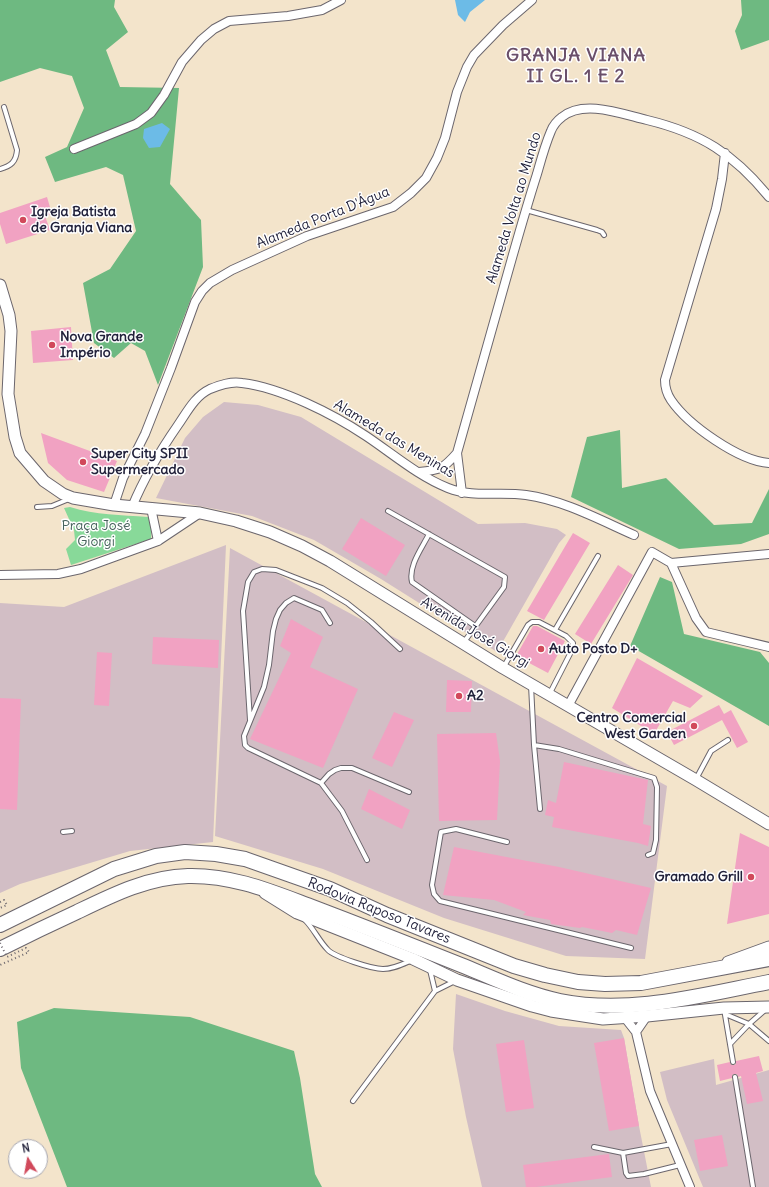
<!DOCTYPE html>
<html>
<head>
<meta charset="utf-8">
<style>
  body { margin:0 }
  #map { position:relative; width:769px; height:1187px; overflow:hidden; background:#f3e4cb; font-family:Delius,sans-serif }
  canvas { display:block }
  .north { position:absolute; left:8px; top:1139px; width:40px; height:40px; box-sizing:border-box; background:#fff; border:1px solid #a7a7b1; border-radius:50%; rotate:349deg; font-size:11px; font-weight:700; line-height:16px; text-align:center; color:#22223b }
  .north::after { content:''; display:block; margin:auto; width:14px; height:18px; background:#d1495b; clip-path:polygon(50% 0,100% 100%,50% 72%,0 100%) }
</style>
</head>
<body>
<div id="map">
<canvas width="769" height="1187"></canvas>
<div class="north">N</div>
</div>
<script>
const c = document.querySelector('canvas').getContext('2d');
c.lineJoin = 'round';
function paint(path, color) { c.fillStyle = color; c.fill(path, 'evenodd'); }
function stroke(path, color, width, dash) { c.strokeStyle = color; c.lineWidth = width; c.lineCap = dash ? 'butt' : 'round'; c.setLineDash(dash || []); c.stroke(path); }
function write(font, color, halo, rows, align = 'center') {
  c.font = font + ' Delius,sans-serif'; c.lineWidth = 3; c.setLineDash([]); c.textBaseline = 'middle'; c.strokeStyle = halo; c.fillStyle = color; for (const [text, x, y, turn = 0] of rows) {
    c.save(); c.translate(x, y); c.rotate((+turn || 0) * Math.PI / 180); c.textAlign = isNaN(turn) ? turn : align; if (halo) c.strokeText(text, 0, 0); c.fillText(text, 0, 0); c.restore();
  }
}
const industrial = new Path2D(`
  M224,402L258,405L301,417L478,524L525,523L557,529L566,535L559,543L497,652L381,579L314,540L252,516L156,498L185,438L203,417Z
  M226,545L213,842L130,851L20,884L0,893V603L64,607Z
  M230,548L667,786L645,959L566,956L444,918L323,869L215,836Z
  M456,994L505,1011L559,1026L621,1030L624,1038L639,1126L651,1187H482L466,1117L453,1049Z
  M714,1059L716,1085L769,1070V1187H703L667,1100L660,1072Z`);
const green = new Path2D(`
  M70,507C96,515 121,515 148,517L152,521L151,539L71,565L66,549L75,540L74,530L64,508Z`);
const forest = new Path2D(`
  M0,0H115L114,7L128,32L106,50L120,87L179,88L170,184L201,220L203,267L158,385L145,351L131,343L114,358L94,343L83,283L110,269L136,231L123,175L106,167L55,182L45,157L67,147L84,108L72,76L40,68L0,82Z
  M741,0H769V40L741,50L735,31L742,15Z
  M620,430L622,488L666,478L714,525L752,523L769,489V534L741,544L679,549L571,497L587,437Z
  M660,577L672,582L684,634L760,652L769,663V726L630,646Z
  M54,1008L190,1017L294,1051L300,1078L315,1174L322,1187H67L21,1068L17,1022Z`);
const water = new Path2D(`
  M455,0H485L470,12L465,22L458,15Z
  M162,123L170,129L160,147L149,148L143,138L144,129Z`);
const building = new Path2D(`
  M47,197L52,214L45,216L50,230L6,244L0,224V213Z
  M71,327L73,360L33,363L31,331Z
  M41,433L117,461L104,492L67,480L48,463Z
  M361,518L405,545L386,576L342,549Z
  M573,533L590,543L544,620L527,611Z
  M618,565L633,575L591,644L575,634Z
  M291,619L323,637L310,667L358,689L323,768L250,739L291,653L280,646Z
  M533,626H537L565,641L548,673L516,656Z
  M153,637L219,640L218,668L152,664Z
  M97,652L112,653L109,706L94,705Z
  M637,658L703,696L690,708L673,701L654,734L612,708Z
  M447,680L472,681L471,712H446Z
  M0,698L21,699L17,810L0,809Z
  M719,705L724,714L731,710L748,742L737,748L722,720L674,745L667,732Z
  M394,712L414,720L392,767L372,758Z
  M496,733L500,761L497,820L439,821L437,734Z
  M564,762L648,780L643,824L651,826L648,846L638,843L552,827L554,817L545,815L548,800L556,803Z
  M369,789L410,810L402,829L361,809Z
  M740,833L769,847V914L727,924Z
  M454,847L559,867L651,888L637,935L616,930L612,933L582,927L580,928L551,924L550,920L523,915L526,912L494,900L443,895Z
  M624,1038L639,1126L609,1131L594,1043Z
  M524,1040L534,1108L506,1112L496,1044Z
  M759,1056L763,1071L756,1073L763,1101L747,1104L741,1076L738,1077L737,1074H734L732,1075V1078L720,1081L717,1065L730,1062L731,1065H734L736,1064V1061Z
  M722,1135L728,1166L700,1171L694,1140Z
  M609,1154L612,1177L536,1187H526L523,1165Z`);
const path = new Path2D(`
  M0,902L4,900L7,905L0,908`);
const lane = new Path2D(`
  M0,169C11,166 16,162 17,150L4,107
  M526,210L597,230L602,232L604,235
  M37,507L52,506L69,499
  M388,511L505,577L504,587L464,642
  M429,534C422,548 408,566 412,582L475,626
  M330,623L322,610L294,598L286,603L280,610L276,619L273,631L269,665L264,687L244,736L245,745L248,748L321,783L329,774L335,770L341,768H352L409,792
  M555,630L598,556
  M503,668L528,625L532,622H539L566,636L573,643V648L549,695
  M531,685L534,745
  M250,720L243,611L248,582L254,572L262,569L276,570L322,588L347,603L371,622L400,649
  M696,779L711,751L728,740
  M321,783L342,811L367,860
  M540,809L534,745L559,749L654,778L657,787L656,840L653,853L648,855
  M63,832L72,831
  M507,842L456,829L441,832L432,885L434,894L440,901L631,948
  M305,920C314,929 319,941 328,950C335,957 372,969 383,969C393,969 401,965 410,961
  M430,970L435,991
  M724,1009L733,1062
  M725,1014L749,1024L769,1041
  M730,1044L749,1024L765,1010
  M735,1077L753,1187
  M353,1101L435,991L455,981
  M594,1147L623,1153L626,1173L628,1176L644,1174L680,1165
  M623,1153L672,1144`);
const street = new Path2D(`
  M74,149L136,124L151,113L164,95L182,62L201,40L214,29L229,21L288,16L322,10L341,0
  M725,153L722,179L716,209L665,380C665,387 667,394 671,400C688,425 739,461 769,463
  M419,472C440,470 443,469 457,453
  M462,493L457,453C475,388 494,323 512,258C520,230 528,202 537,174C541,160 545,145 551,131C553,126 558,120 562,117C584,99 622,114 647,120C701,133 734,154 769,197
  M114,505L123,478L145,434L171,368L195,302L202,291L210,283L232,270L307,236L393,207L411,193L426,178L437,158L445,138L457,92L467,67L474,55L503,25L532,0
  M132,507C144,478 160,451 178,425C187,412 195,396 210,389C220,385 231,381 242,383C282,388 333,414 366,436C393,454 418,476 448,488C473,498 500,491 526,495C563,500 600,520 634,535
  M151,508L158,541
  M671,563L696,618L706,632L769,647
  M0,575L58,574L81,569L158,541L200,513
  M568,706L652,552L671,563L769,554
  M625,1018L636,1032L650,1091L690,1187
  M636,1032L647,1016`);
const secondary = new Path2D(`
  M0,285L9,315L11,331L8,394L15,437L20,453L44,481L63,494L73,498L114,505L200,513L236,521L270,532L302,546L330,561L503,668L696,780L769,824
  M265,893L297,913L413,959L457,980L532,1006L551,1011L603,1019L647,1016L724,1008L769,1007
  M728,962L769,947`);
const highway = new Path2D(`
  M0,925L114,869L156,856L185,852L216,854L245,859L330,889L387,915L514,966L545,975L578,982L605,984L641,983L769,959
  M0,949C26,936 51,924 77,912C112,895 148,877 188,876C232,875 270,891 310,906C360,925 411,945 461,965C493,978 526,994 560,1001C630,1015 701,995 769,982`);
const pathBridge = new Path2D(`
  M0,943L7,957L26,948L29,952L0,965`);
const markers = [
  [23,220,4,"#d1495b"],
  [52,345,4,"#d1495b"],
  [83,462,4,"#d1495b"],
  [541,649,4,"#d1495b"],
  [459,696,4,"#d1495b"],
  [694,726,4,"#d1495b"],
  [751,877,4,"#d1495b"]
];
const streetNames = [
  ["Alameda Volta ao Mundo",514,208,-73],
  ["Alameda Porta D'Água",323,218,-22],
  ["Alameda das Meninas",394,439,31],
  ["Avenida José Giorgi",475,633,31],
  ["Rodovia Raposo Tavares",379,911,22]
];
const poiNames = [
  ["Igreja Batista",31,212],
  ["de Granja Viana",31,228],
  ["Nova Grande",60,337],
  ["Império",60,353],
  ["Super City SPII",91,454],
  ["Supermercado",91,470],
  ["Auto Posto D+",549,649],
  ["A2",467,696],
  ["Centro Comercial",686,718,"right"],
  ["West Garden",686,734,"right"],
  ["Gramado Grill",743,877,"right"]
];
const parkNames = [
  ["Praça José",96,526],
  ["Giorgi",96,542]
];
const districtNames = [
  ["GRANJA VIANA",576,56],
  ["II GL. 1 E 2",576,77]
];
paint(industrial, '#d2bec5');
paint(green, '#88d999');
paint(forest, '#6eb981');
paint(water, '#6cbbe7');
paint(building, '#f1a2c2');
stroke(lane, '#6b666d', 6);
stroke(street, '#6b666d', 10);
stroke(secondary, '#6b666d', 13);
stroke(highway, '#6b666d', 16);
stroke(path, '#6b666d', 2, [1, 3]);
stroke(lane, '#fff', 4);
stroke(street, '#fff', 8);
stroke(secondary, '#fff', 11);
stroke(highway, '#fff', 14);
stroke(pathBridge, '#6b666d', 2, [1, 3]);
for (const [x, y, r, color] of markers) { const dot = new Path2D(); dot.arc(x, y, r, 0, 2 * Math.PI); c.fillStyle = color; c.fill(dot); stroke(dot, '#fff', 1.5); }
write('14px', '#22223b', '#fff', streetNames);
write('bold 14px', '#22223b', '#fff', poiNames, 'left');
write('14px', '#46625c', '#fff', parkNames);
c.letterSpacing = '1px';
write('bold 18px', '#6a4f6a', '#fff', districtNames);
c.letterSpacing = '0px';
</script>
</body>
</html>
